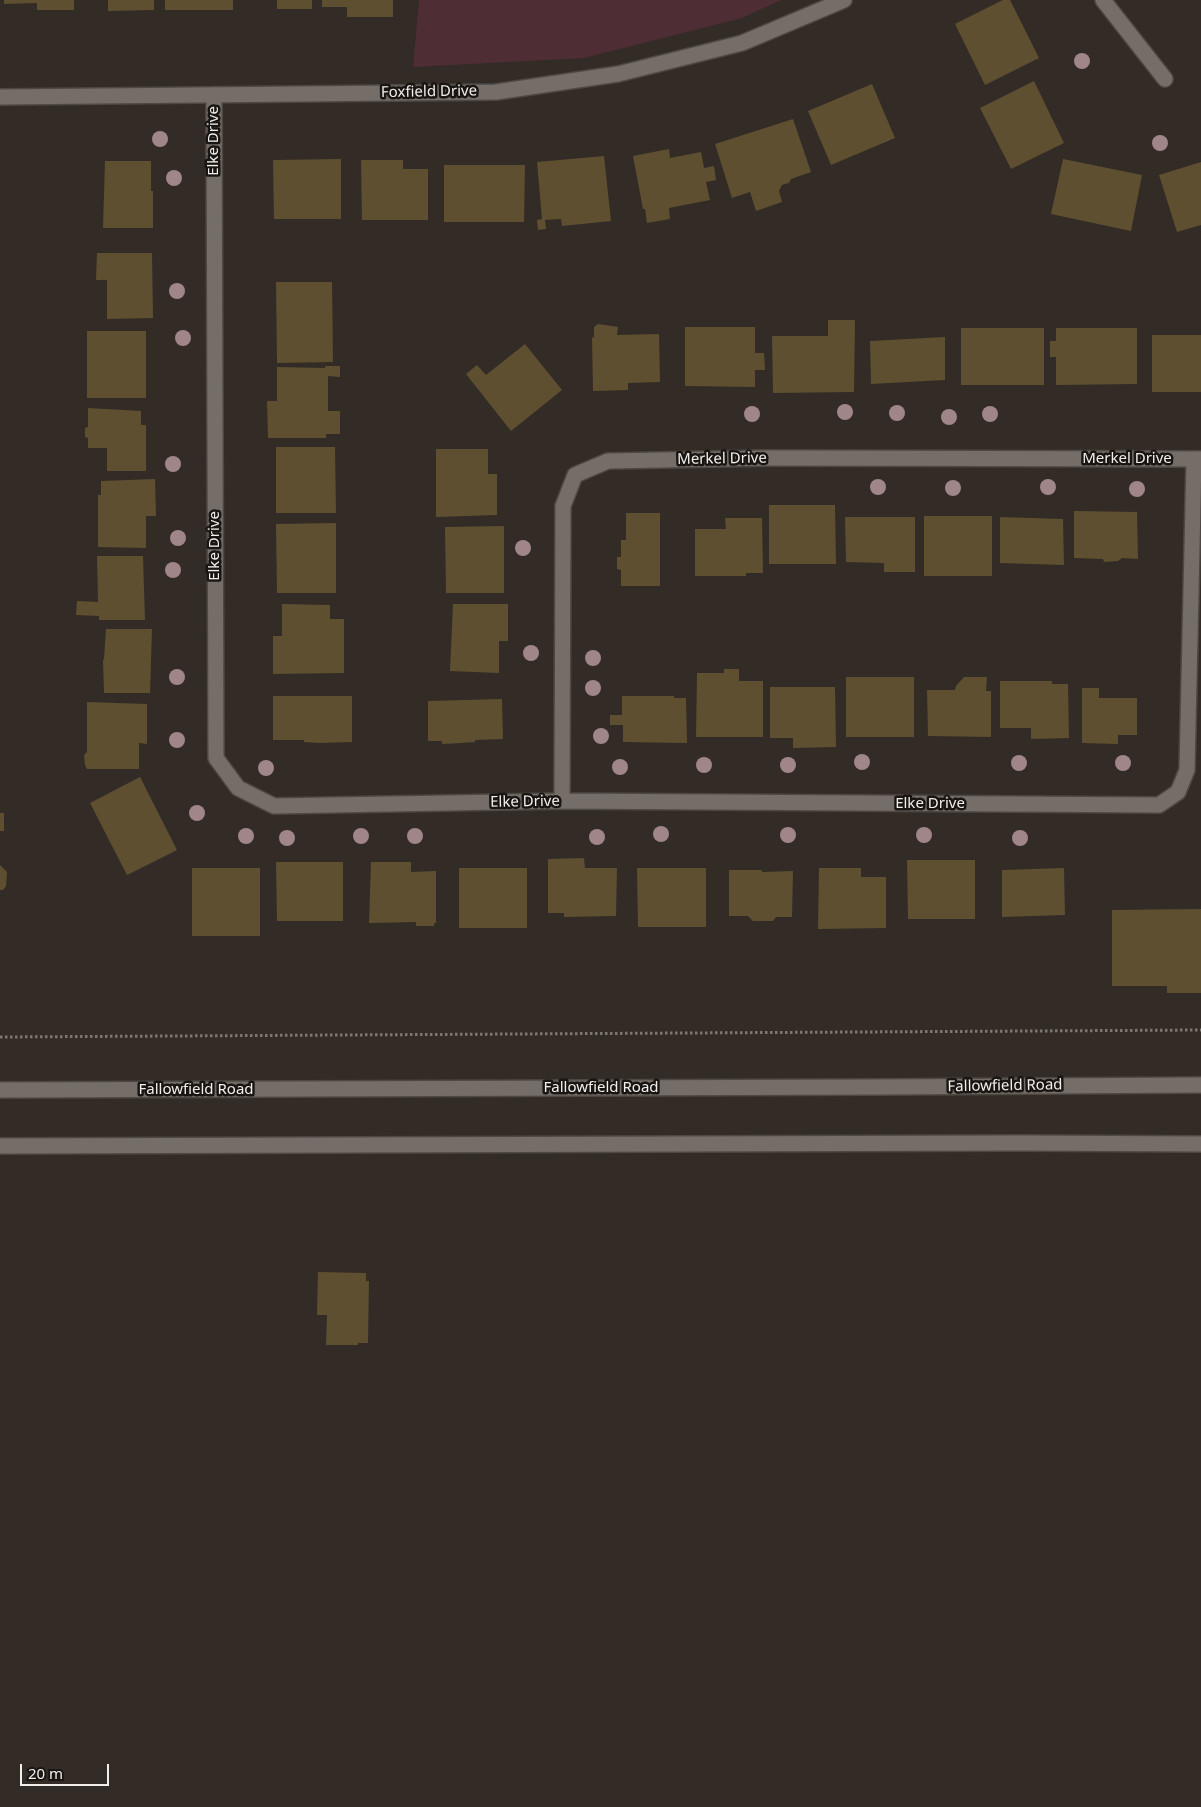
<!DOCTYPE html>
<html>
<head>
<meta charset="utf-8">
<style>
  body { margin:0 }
  #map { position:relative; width:1201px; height:1807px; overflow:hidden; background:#332c26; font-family:"Noto Sans",sans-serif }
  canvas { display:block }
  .scale { position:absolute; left:20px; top:1764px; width:89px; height:22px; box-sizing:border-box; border:2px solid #f3eeea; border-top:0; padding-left:6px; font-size:15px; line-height:18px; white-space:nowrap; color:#f3eeea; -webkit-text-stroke:4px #181512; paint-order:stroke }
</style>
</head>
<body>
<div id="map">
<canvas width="1201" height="1807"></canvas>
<div class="scale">20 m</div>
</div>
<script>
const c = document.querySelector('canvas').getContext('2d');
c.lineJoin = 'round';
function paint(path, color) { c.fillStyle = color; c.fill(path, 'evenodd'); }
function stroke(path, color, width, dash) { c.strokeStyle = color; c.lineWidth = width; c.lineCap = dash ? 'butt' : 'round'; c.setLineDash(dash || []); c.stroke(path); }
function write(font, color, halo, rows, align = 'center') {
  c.font = font + ' "Noto Sans",sans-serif'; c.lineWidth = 5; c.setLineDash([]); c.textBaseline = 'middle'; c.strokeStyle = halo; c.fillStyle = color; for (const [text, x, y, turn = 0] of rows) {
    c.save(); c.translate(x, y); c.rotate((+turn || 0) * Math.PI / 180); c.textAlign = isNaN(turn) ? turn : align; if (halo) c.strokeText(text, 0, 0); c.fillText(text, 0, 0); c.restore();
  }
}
const green = new Path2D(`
  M419,0H781L742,18L584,58L413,67Z`);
const building = new Path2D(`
  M4,0H74V10H37V3L4,4Z
  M108,0H154V10L108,11Z
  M165,0H233V10H165Z
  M277,0H312V9H277Z
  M322,0H393V17H347V7H322Z
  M1003,0H1010L1039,58L985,85L955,24Z
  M1034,81L1064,143L1011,169L980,108Z
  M872,84L895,138L831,165L808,111Z
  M793,119L811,172L791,179L789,183L782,185L779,191L782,202L756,211L750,192L732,198L715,144Z
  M669,149L670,158L701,152L704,168L714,166L716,180L706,182L710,200L669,208L670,219L647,223L645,209H643L633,156Z
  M604,156L611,221L562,226L561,219L545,220L546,229L538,230L537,220L542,219L537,162Z
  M341,159V219H274L273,160Z
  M1063,159L1142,175L1131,231L1051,214Z
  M361,160H403V169H428V220H362Z
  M105,161H151V191H153V228H103Z
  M1201,162V225L1177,232L1159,175Z
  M444,165H525L524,222H444Z
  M97,253H152L153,318L107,319V280H96Z
  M276,282H332L333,362L277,363Z
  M828,320H855L854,392L773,393L772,336H828Z
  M598,324L618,327L617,335L659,334L660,382L628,383V390L593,391L592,337L594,338V327Z
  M685,327H755V353H764L765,370H755V387L685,386Z
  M961,328H1044V385H961Z
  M1056,328H1137V384L1056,385V357H1050V341H1056Z
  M87,331H146V398H87Z
  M1152,335H1201V392H1152Z
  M945,337V380L871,384L870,341Z
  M525,344L562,390L511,431L466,374L477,365L486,375Z
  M325,366H340V377L328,376V411H340V434H326V438H268L267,401H277V367L325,368Z
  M88,408L141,411V425H146V471H107V448H88V438L85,437V428L88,427Z
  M276,447H335L336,513H276Z
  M436,449H488V474H497V515L436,517Z
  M155,479L156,516H146V548L98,547V495H101V481Z
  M769,505H835L836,564H769Z
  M1074,511L1137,512L1138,559L1122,558L1118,561L1104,562L1103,559L1074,558Z
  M626,513H660V586H621V570L617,569V557H621V540H626Z
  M924,516H992V576H924Z
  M845,517H915V572H884V563L846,562Z
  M1000,517L1063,519L1064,565L1000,563Z
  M725,518H762L763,573H746V576H695V529H726Z
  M336,523V593H277L276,524Z
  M504,526V593H446L445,527Z
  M97,556H143L145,620H99V616L76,615L77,601L98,602Z
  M282,604L330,605V619H344V673L273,674V636H282Z
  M453,604H508V641H499V673L450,671Z
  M106,629H152L150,693H104L103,660L104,659Z
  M724,669H739V681H763V737H696L697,673H724Z
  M846,677H914V737H846Z
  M964,677H987L986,691H991V737L928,736L927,690H955L956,686Z
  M1000,681H1052V684H1068L1069,738L1031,739V728H1000Z
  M770,687H835L836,747L793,748V738H770Z
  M1082,688H1099V698H1137V735H1118V744L1082,743Z
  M273,696H352V742L319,743L304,742V740H273Z
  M622,696H674V698H686L687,743L623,742V725H610V715H622Z
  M502,699L503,739L475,740V742L461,743L442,744V741H428V701Z
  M87,702L147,704V744L139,743V769H87L85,765L84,755L87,752Z
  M140,777L177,850L127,875L90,803Z
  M0,813H4V831H0Z
  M584,858L585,868H617L616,916L564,917V913H548V859Z
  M907,860H975V919H908Z
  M276,862H343V921H277Z
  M371,862H411V872L436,871V923H434V926H416V922L369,923Z
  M0,865L7,872L6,886L3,890H0Z
  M192,868H260V936H192Z
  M459,868H527V928H459Z
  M637,868H706V927H638Z
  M819,868H861V877H886V928L818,929Z
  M1064,868L1065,915L1002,917V870Z
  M729,870H762V872L793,871L792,917H776L773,921H753L748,916H729Z
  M1201,909V993H1167V986H1112V910Z
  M318,1272L366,1273V1281H369L368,1343H358V1345H326L327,1315H317Z`);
const path = new Path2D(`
  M0,1037L1201,1030`);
const street = new Path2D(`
  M1103,0L1165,79
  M214,95L216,758L238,788L274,806L562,801L1159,805L1178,792L1187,770L1194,459
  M562,801L563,506L575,475L608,461L767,458L1201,459`);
const secondary = new Path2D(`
  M0,97L496,92L618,74L742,43L844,0
  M0,1090L879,1087L1201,1085
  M0,1146L1020,1143L1201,1144`);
const trees = [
  [1082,61],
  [160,139],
  [1160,143],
  [174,178],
  [177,291],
  [183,338],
  [845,412],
  [897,413],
  [752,414],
  [990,414],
  [949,417],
  [173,464],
  [878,487],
  [1048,487],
  [953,488],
  [1137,489],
  [178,538],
  [523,548],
  [173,570],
  [531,653],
  [593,658],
  [177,677],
  [593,688],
  [601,736],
  [177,740],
  [862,762],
  [1019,763],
  [1123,763],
  [704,765],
  [788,765],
  [620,767],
  [266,768],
  [197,813],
  [661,834],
  [788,835],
  [924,835],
  [246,836],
  [361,836],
  [415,836],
  [597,837],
  [287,838],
  [1020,838]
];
const streetNames = [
  ["Foxfield Drive",429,92,-1],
  ["Elke Drive",214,141,-90],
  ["Merkel Drive",722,459,-1],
  ["Merkel Drive",1127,459],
  ["Elke Drive",215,546,-90],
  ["Elke Drive",525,802,-1],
  ["Elke Drive",930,804],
  ["Fallowfield Road",1005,1086,-1],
  ["Fallowfield Road",601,1088],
  ["Fallowfield Road",196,1090]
];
paint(green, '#4e2d35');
paint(building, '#5d4f30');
stroke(street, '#4e4844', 18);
stroke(secondary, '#4e4844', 18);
stroke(path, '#7d7772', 3, [2.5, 2.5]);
stroke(street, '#756d67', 15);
stroke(secondary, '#756d67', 15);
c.fillStyle = '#a08688';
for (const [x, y] of trees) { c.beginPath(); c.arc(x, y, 8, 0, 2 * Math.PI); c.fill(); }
write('15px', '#f3eeea', '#181512', streetNames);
</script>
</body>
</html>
